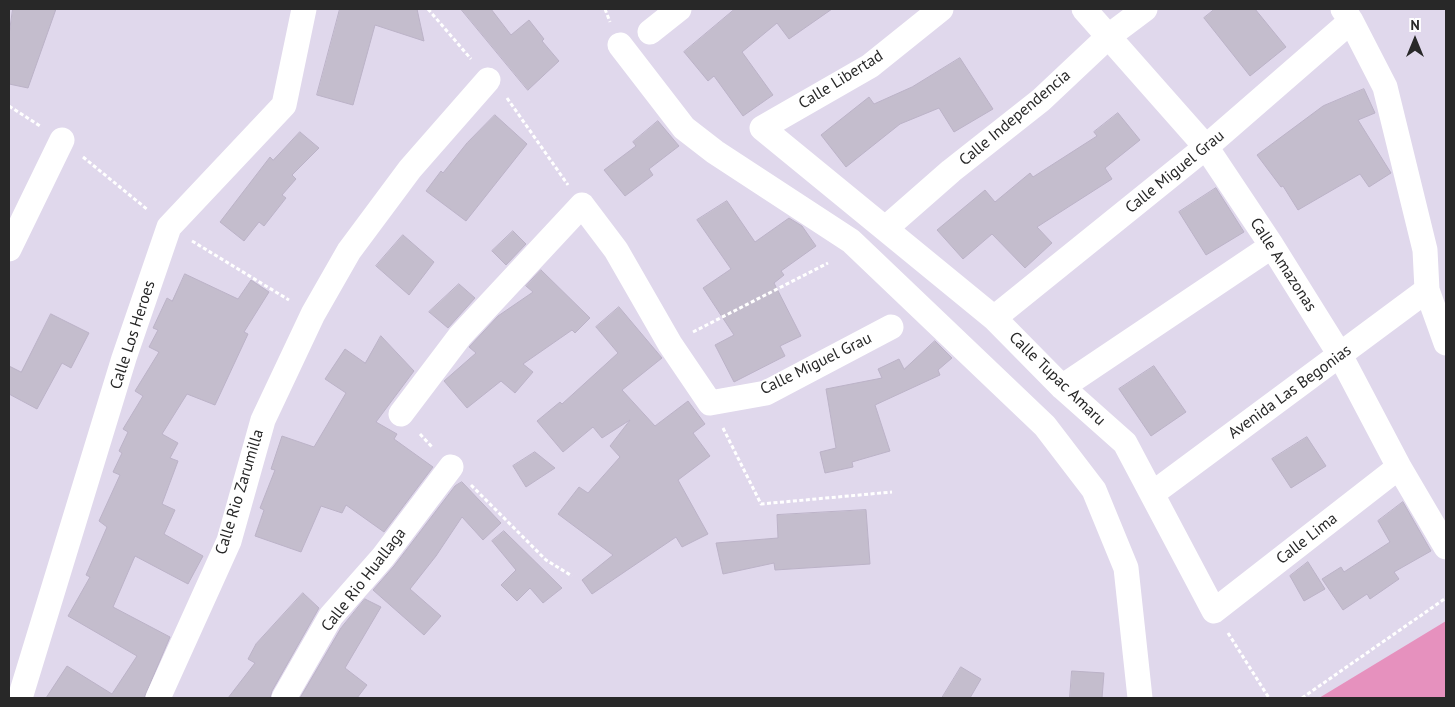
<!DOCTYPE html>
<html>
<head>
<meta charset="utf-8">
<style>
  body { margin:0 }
  #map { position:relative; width:1455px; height:707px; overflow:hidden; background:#e0d8ec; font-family:"PT Sans",sans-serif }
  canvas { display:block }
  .frame { position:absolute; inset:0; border:10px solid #282828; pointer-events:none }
  .north { position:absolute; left:1390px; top:15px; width:50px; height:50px; -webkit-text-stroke:4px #fff; paint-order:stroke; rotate:0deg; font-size:14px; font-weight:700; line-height:20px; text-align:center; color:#282828 }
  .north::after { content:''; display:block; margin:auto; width:18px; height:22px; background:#282828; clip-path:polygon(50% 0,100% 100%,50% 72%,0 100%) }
</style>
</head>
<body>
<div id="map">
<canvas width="1455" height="707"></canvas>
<div class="frame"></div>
<div class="north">N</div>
</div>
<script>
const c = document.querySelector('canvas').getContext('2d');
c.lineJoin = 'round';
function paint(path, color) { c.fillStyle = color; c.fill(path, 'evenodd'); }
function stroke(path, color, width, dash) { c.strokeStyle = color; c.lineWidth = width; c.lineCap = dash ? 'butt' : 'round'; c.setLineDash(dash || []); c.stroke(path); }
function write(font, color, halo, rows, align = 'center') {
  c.font = font + ' "PT Sans",sans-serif'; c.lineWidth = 4; c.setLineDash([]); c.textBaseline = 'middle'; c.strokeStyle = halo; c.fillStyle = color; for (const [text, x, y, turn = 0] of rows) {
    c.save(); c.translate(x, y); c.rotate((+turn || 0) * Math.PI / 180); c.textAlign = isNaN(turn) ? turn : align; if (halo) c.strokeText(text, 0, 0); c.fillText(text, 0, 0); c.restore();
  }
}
const green = new Path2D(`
  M1446,621V698H1318H1319Z`);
const building = new Path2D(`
  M13,9H56L28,88L9,84V35Z
  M340,9H417L424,41L375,25L353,105L317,95Z
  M461,9H491L511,35L529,20L544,39L542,41L559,61L528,90Z
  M735,9H832L789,39L777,23L742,52L773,95L743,116L714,76L708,81L684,52Z
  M1215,9H1255L1286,47L1250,76L1204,18Z
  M960,58L993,109L954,132L939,108L900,124L846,167L821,135L869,97L874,104L912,87Z
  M1364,89L1375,113L1358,120L1391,173L1369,187L1360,174L1298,210L1283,186L1281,187L1257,155L1323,106Z
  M1118,113L1140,140L1105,168L1112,179L1037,227L1052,243L1025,268L992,234L963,259L937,230L985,190L995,202L1030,173L1033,177L1097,136L1094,132Z
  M495,115L527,144L466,221L426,191L441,171L443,173L467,143Z
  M658,121L679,146L649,169L653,175L625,196L604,170L636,146L633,142Z
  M300,132L319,148L292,175L296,179L282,195L286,198L264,226L259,222L244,241L220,222L270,157L273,160Z
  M1216,188L1244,232L1206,255L1179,212Z
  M727,201L755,242L789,218L802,226L816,246L781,271L784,275L774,283L801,336L780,346L785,356L734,382L715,345L734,335L703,288L731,269L697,220Z
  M513,231L526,244L506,265L492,251Z
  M403,235L434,262L409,295L376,266Z
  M541,270L590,318L575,333L572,330L523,364L533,372L515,393L501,381L467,408L444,381L476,353L469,347L498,316L533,292L526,286Z
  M185,274L238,299L251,280L269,292L244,332L248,334L215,405L187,394L162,434L178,443L170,458L178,461L162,504L175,510L164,534L203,556L188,584L135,556L113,607L170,637L144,698H46L67,666L112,694L137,656L68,616L90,577L86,575L107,527L99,521L120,475L113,472L122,453L119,451L128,432L123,429L143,396L135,391L159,352L149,347L158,330L153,328L167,298L172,301Z
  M459,284L475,298L448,328L429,312Z
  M619,307L662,358L622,390L655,426L688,401L705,424L693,433L710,456L678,480L708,534L682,547L676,537L592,594L582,580L613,555L558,514L579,487L588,493L620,457L610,446L630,420L602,438L593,427L563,452L537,421L560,402L562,404L618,353L596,327Z
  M51,314L89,333L71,368L62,363L37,409L9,394V366L21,372Z
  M381,336L414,371L376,422L397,434L394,439L433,467L384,532L346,505L342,513L321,506L301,552L255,536L264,510L260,508L275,470L271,469L282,436L314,447L346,393L325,379L345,349L365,363Z
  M935,341L952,358L938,370L940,375L875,405L890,451L852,462L853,467L825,473L820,452L836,448L826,389L882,378L878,369L899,359L904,369Z
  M1154,366L1186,412L1151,436L1119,389Z
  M1307,437L1326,466L1291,488L1272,459Z
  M535,452L555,468L526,487L513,466Z
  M462,482L501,523L483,540L462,517L436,556L410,589L441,616L424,635L373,590L394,566L455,486Z
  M1403,502L1431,551L1394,572L1399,579L1370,599L1367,594L1343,610L1322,579L1341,567L1344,572L1390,542L1378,521Z
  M866,510L870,564L775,570L774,563L723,574L716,543L778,538L777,515Z
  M504,531L562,588L543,603L530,588L517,601L501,585L516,570L492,541Z
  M1308,562L1325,589L1304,601L1290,576Z
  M303,593L319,608L272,691L270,698H228L255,663L248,659L256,644Z
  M365,599L381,607L345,668L367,685L357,698H300L341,628Z
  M961,667L981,679L970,698H942Z
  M1072,671L1104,673L1102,698H1070Z`);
const path = new Path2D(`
  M428,9L471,59
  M605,9L610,22
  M507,98L568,185
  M9,106L40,126
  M83,157L148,210
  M192,241L289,300
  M693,332L828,263
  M723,428L761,504L892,492
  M420,434L432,447
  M471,485L546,560L572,576
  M1228,633L1269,698
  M1302,698L1446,598`);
const street = new Path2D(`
  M941,9L870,66L762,128L994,318L1062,387L1125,443L1214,611L1399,467
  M1084,9L1206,147L1272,246L1340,355L1399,467L1446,547
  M1343,9L1351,21L1385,87L1425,250L1427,290L1446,343
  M650,32L679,9
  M620,45L684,128L715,152L851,241L1045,426L1094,490L1126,568L1140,698
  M886,228L951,171L1041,100L1109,36L1145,9
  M9,249L62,140
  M994,318L1206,147L1351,21
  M1062,387L1272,246
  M401,414L460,336L582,205L616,250L670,344L710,403L766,393L891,327
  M1152,494L1427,290
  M20,698L124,358L169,227L284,105L304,9
  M158,698L229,541L263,420L313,314L349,251L410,169L488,80
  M284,698L331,616L383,557L451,467`);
const streetNames = [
  ["Calle Libertad",841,80,-32],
  ["Calle Independencia",1015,118,-40],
  ["Calle Miguel Grau",1175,172,-39],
  ["Calle Amazonas",1283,265,57],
  ["Calle Los Heroes",133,335,-72],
  ["Calle Miguel Grau",816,364,-26],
  ["Calle Tupac Amaru",1057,379,44],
  ["Avenida Las Begonias",1290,392,-36],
  ["Calle Rio Zarumilla",240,492,-73],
  ["Calle Lima",1307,539,-38],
  ["Calle Rio Huallaga",364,580,-52]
];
paint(green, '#e691be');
paint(building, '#c4bdcd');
stroke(building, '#bbb2c7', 1);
stroke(path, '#fff', 3, [4, 2.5]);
stroke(street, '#fff', 25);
write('16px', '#282828', '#fff', streetNames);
</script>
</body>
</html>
